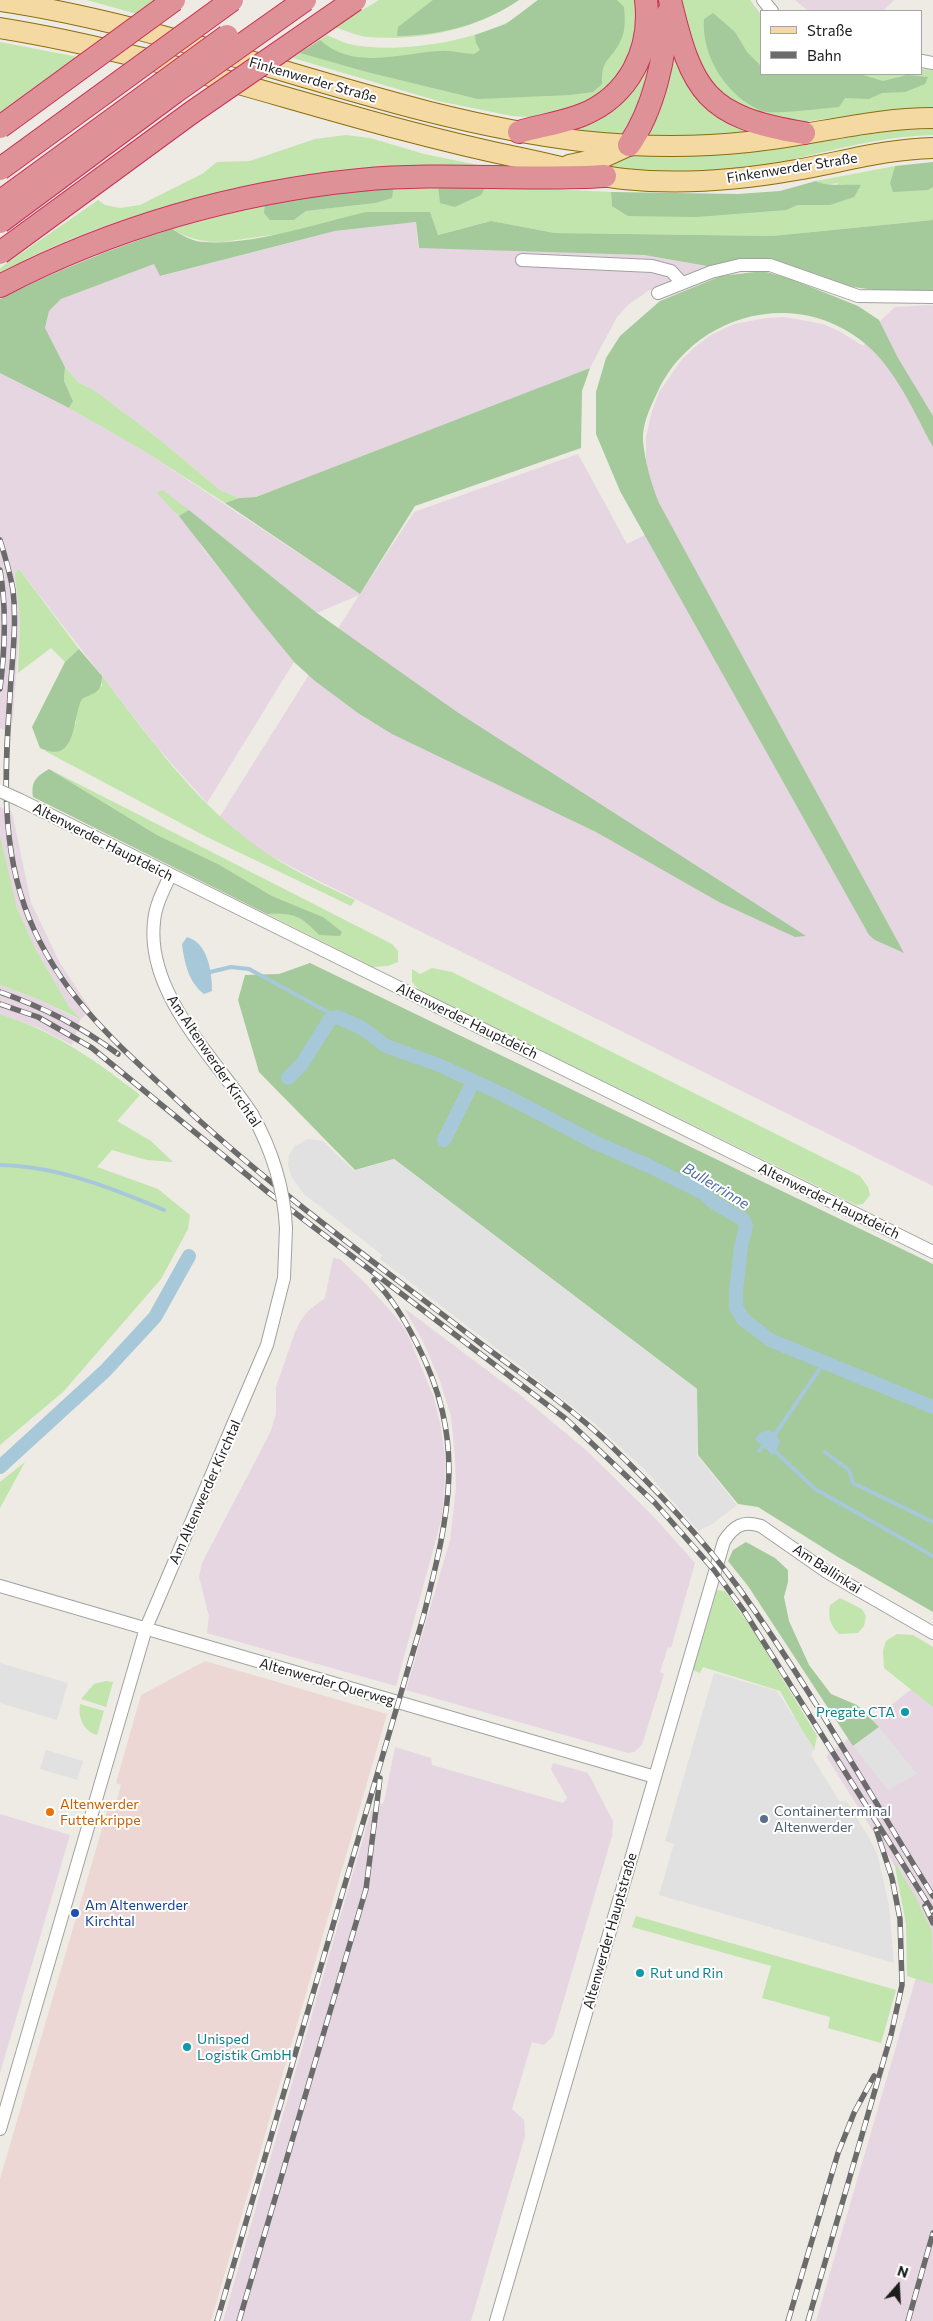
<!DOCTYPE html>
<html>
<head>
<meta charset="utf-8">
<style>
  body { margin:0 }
  #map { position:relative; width:933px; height:2321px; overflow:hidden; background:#edebe3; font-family:Commissioner,sans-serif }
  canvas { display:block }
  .legend { position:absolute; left:760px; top:10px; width:162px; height:65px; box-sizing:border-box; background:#fff; border:1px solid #a5a5a5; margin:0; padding:6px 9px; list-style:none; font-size:15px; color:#1d1d1d }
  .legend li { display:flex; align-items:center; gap:10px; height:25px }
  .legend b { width:25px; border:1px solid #a5a5a5 }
  .north { position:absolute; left:873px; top:2261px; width:50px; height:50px; -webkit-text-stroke:4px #fff; paint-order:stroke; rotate:19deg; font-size:14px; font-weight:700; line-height:20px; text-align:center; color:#1d1d1d }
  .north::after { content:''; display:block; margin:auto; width:18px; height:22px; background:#1d1d1d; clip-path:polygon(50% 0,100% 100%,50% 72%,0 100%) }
</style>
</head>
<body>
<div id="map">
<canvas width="933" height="2321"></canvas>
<ul class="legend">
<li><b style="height:6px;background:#f4d9a2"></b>Straße</li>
<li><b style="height:6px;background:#6b6b6b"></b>Bahn</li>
</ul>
<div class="north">N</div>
</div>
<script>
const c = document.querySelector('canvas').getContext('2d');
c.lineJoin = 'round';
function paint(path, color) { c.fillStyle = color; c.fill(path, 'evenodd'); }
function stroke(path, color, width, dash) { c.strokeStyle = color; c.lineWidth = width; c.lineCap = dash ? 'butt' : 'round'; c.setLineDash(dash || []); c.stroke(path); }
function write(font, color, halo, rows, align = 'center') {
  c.font = font + ' Commissioner,sans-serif'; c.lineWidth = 4; c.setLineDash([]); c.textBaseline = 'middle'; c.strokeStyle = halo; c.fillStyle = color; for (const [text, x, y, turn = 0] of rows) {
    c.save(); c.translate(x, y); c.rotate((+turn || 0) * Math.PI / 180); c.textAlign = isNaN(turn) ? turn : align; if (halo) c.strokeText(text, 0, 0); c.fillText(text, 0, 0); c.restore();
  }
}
const commercial = new Path2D(`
  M205,1661L387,1714L211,2321H0V2179L108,1808L114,1810L118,1796L121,1785L116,1783L141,1695Z`);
const industrial = new Path2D(`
  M795,0H894L883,11H808Z
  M416,222L418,247L644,255L707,266L648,291L628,305L617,317L590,368L256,497L239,498L220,490L159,439L94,390L79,383L65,367L45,328L49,311L61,299L154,264L161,276L335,231Z
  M930,305L933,306V1186L307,875L214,826L359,595L317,613L189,510L201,546L294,662L207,803L157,747L19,569L20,619L13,718L10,733L0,728V373L69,408L144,451L360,594L414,512L578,454L627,544L666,524L651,490L646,461V438L651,414L659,392L682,359L695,347L711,335L734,324L766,318L784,317L823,324L839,331L863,346L882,319L895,307Z
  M0,807L12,812L31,903L60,963L91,1010L80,1020L72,1045L39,1028L0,1014V985L40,1000L78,1019L68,1005L35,948L17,908L0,841Z
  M333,1258L340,1259L367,1285L396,1317L407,1333L434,1398L441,1428L446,1465L442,1517L396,1686L207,1633L209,1616L199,1577L202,1563L270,1433L276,1414V1387L295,1332L301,1320L308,1311L325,1298Z
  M404,1308L520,1395L587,1451L654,1517L695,1563L671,1648L668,1647L660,1672L664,1674L642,1745L634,1752L628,1753L406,1690L450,1540L456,1488L455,1456L451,1416L440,1381L423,1341Z
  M933,1665V2321H816L916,1978L908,1947L903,1879L826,1756L913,1688Z
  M395,1747L431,1758L432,1765L563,1803L567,1798L551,1769L553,1763L588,1773L613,1821L612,1836L553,2036L544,2045L532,2042L512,2109L524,2120L525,2136L471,2321H223L371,1811L384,1802Z
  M0,1814L70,1835L0,2073Z`);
const grass = new Path2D(`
  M87,0H157L137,14Z
  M379,0H519C475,30 421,41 368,37C357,36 345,30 334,27Z
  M538,0H637L635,55L598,100L546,118L512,116L438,101L293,58L327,35C334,38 342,42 349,44C393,54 463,43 504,24C516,19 527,8 538,0Z
  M653,0H661L651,72L627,131L619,138L559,131L619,103Z
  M680,0H750L762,16V74H922V69L933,70V107L881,111L803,122L744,115L698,75Z
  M0,42L78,57L0,115Z
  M671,48C691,100 704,116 758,136L642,139Z
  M933,129V135C877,136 822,154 767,165C713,175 658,171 603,168L629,152L682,154L766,151L896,130Z
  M346,135L370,138L424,154L493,168L236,191C154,206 73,233 0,273V268L98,200L105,205L120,208L140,205L202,174L217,162L250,161L315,139Z
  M895,166L890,183L928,190L933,187V220L772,236L555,233L491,221L437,235L430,213L222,242C202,242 189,239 172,229L265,204L294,220L306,211L376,203L391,198L394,185H438L455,207L480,195L486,186L611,192L612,206L785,210L798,205H830L838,183L823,185L816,181Z
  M65,367L79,383L94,390L159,439L220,490L239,498L225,503L144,451L69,408L73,401L64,381Z
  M162,490L189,510L179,516L157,493Z
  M19,569L79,649L65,662L51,648L18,673L20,619L15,573Z
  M102,676C144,730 184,788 237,831C272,861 313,880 355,900L351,906L207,837L45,751H55L76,723L77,708L82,699L102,686Z
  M49,769L392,944L398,951V962L388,966L373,967L267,914L291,913L308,923L323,917L272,896L218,864L157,835Z
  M0,836L17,908L35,948L68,1005L80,1019L40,1000L0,985Z
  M432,968L452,972L860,1176L868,1187L870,1195L863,1204L856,1205L420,991L412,982V969L420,974Z
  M0,1014C58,1033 93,1059 140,1095L117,1121L151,1141L173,1162L147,1160L112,1150L97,1167L158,1189L190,1215L188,1229L161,1279L63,1392L0,1445Z
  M25,1462L0,1508V1482Z
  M717,1590L725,1591L753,1630L817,1736L814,1751L780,1691L703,1667L700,1673L693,1670Z
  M840,1598L862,1609L866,1616L864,1626L858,1633L839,1634C830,1625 828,1618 830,1605Z
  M897,1634L913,1635L933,1647V1707L884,1668L883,1651L886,1641Z
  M106,1681L113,1682L106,1707L81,1699L94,1684Z
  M80,1704L104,1711L97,1735C83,1731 78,1717 80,1704Z
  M894,1861L916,1898L932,1931L933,1984L907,1976L906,1924Z
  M636,1916L896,1990L881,2043L828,2028L830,2017L762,1998L771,1966L632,1927Z`);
const forest = new Path2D(`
  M433,0H519C482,25 442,35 397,36L398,27Z
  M538,0H617L624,7C625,19 626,31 620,42C610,62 601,58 602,84L593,92L570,95L478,99L367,72L300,53L320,40C354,71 400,53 440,51C451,50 463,54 474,54L480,50L476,43L475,35L506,24Z
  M713,13L735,32L747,52L762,67V74H860L883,81L907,75L928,77L925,84L905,92L882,93L869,99L845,98L839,107C824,108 774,115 762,111C727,97 701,56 704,19Z
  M933,162V187L928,190L893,192L890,183L895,166Z
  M816,181C826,187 848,184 861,185L854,197L830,205H798L786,210L696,217L628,216L612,206L611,192L738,194L780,191Z
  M394,185L392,198L376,203L306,211L294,220H270L264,213L265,204Z
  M438,185L486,186L481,195L455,207L440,203Z
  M366,212H430L438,235L491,221L555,233L772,236L933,220V291L875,290L846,286L775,260H748L707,266L644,255L419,248L416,222L335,231L160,276L154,264L61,299L49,311L45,328L65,367L64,381L73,401L69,408L0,373V299C55,271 113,248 172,229C182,235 191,241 203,242C250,246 320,223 366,212Z
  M763,271L791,279L858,306L879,320L898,358L933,416V447C911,407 892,359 852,334C783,289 690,320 657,393C650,408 642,424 643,441C645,462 651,483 659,503L904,953L875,940L869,935L620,491L596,434V392L606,358L620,336L660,301L721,276Z
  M590,368L582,391L581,448L415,506L360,594L225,503L239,498L256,497Z
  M189,510L317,613L457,712L806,936L795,937L719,902L596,832L392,734L358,713L315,681L294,662L254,613L179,516Z
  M79,649L102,676C102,693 95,692 82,699C72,716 78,766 40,748L32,727L65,662Z
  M49,769L157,835L218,864L272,896L323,917L342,932L340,936L319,935C300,915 294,913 267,914L33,797C31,781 36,777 49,769Z
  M310,963L933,1264V1612L838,1557L758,1507L738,1504L698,1455L697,1389L394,1159L355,1170L259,1072L238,1000L245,975L279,974Z
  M746,1542L775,1558L788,1570V1582L784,1597L789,1621L809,1665L831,1694L857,1705L879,1727L853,1746L748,1586L728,1561L733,1550Z`);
const parking = new Path2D(`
  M307,1139L323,1141L354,1171L394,1159L697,1389V1455L737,1505L714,1523L699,1531L644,1469L594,1423L380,1259L382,1255L304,1194L291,1176L288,1165L289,1155L294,1147Z
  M0,1663L68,1683L57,1720L0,1703Z
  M714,1673L777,1691L814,1748L811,1755L839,1801L847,1802L868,1836L877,1853L889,1905L894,1963L659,1895L674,1844L665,1841Z
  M879,1727L917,1774L888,1790L853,1746Z
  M46,1750L83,1761L77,1780L40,1769Z`);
const water = new Path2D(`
  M187,937C208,943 212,972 212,991L204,994C189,983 184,962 182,944Z
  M768,1430L776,1433L780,1442L776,1452L772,1455L755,1439L760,1433Z`);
const stream = new Path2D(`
  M210,972L231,967L249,969L337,1017
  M0,1165C57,1166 112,1188 164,1210
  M776,1433L825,1361
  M759,1451L763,1446
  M776,1452L815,1489L933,1556
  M825,1452L849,1470L853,1483L933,1522`);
const canal = new Path2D(`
  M288,1078L302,1064L330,1019L337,1017L362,1028L386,1046L439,1065L506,1096L596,1143L649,1166L705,1194L713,1202L744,1220L746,1226L741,1247L736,1291V1307L743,1319L770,1340L933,1407
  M444,1140L473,1082
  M0,1467L105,1371L155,1317L189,1256`);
const minor = new Path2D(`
  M763,0L772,11
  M922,61L933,63
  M522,260L652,266L671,271L682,283
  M658,293L711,272L740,265H770L858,296L933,297
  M20,800L933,1252
  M170,876C163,891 155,906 154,922C146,994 215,1058 252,1114
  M0,1586L655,1777
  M0,2129L146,1628L267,1345L284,1278L286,1228
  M496,2321L724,1541C734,1526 743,1520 761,1526L827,1572L933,1633`);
const primary = new Path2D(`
  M0,1C198,30 382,117 581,141C636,147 693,148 748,142C810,136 870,118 933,118
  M0,28C175,56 342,121 516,157C552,164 588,175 624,179C681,185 740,180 796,170C842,162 886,149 933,148
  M569,165L602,158L628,146`);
const motorway = new Path2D(`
  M670,0C692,92 706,117 804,133
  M519,132C539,126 562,123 582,115C629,96 652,50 646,0
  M629,145C654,109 665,57 668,13
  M0,286C111,228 236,192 360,180C442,172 524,181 605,176`);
const rail = new Path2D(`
  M0,540C5,556 10,573 13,590C17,625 12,660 10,695C5,770 0,846 29,918C61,996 115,1042 175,1098C270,1188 377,1264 480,1343C521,1374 566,1404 604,1439C652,1485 698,1533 738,1587C809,1686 869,1793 933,1896
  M0,570C7,610 5,649 0,689
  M0,992C45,1008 80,1026 118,1054
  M0,1004L38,1017L92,1048L269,1193L566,1419L655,1503L714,1570L744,1611L933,1912
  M925,1906L933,1923
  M217,2321L423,1618C449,1514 468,1442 416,1342C404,1319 392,1298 374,1280
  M239,2321L366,1889L380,1778
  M788,2321L838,2153L854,2113L874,2076
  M808,2321L891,2035L902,1985L900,1919L892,1878L876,1829
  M908,2321L933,2233`);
const minorBridge = new Path2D(`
  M0,791L20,800
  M252,1114C272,1150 284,1187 286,1228`);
const motorwayBridge = new Path2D(`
  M0,127L174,0
  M0,169L232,0
  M5,198L227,36
  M0,222L175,92L305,0
  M0,253L191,113L355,0`);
const markers = [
  [905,1712,5,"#0f9aa8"],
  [50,1812,5,"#e8710a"],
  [764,1819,5,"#5c6f8a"],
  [75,1913,5,"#1a4fb4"],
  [640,1973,5,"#0f9aa8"],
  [187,2047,5,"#0f9aa8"]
];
const streetNames = [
  ["Finkenwerder Straße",313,80,16],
  ["Finkenwerder Straße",792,168,-9],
  ["Altenwerder Hauptdeich",103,842,27],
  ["Altenwerder Hauptdeich",467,1021,26],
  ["Am Altenwerder Kirchtal",214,1061,56],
  ["Altenwerder Hauptdeich",829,1201,26],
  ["Am Altenwerder Kirchtal",205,1492,-66],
  ["Am Ballinkai",827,1569,33],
  ["Altenwerder Querweg",327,1682,16],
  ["Altenwerder Hauptstraße",610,1931,-74]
];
const cultureNames = [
  ["Pregate CTA",895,1712,"right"],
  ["Rut und Rin",650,1973],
  ["Unisped",197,2039],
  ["Logistik GmbH",197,2055]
];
const foodNames = [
  ["Altenwerder",60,1804],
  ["Futterkrippe",60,1820]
];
const serviceNames = [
  ["Containerterminal",774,1811],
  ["Altenwerder",774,1827]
];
const transitNames = [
  ["Am Altenwerder",85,1905],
  ["Kirchtal",85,1921]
];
const waterNames = [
  ["Bullerrinne",716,1186,31]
];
paint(commercial, '#edd7d4');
paint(industrial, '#e6d6e1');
paint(grass, '#c2e4ad');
paint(forest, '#a4c99b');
paint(parking, '#e1e1e1');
paint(water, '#a7c8d8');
stroke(stream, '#a7c8d8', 4);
stroke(canal, '#a7c8d8', 14);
stroke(minor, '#a1a1a1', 14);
stroke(primary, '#8a6d0c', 22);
stroke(motorway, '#ca3257', 24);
stroke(minor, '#fff', 12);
stroke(primary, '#f4d9a2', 20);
stroke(motorway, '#df9198', 22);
stroke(rail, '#6b6b6b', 5.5);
stroke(rail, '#fff', 4, [11]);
stroke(minorBridge, '#a1a1a1', 14, []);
stroke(motorwayBridge, '#ca3257', 24, []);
stroke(minorBridge, '#fff', 12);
stroke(motorwayBridge, '#df9198', 22);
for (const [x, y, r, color] of markers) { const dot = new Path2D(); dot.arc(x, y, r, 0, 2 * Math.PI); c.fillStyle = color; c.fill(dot); stroke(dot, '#fff', 2); }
write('14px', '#1d1d1d', '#fff', streetNames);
write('14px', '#0d838f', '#fff', cultureNames, 'left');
write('14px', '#c56008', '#fff', foodNames, 'left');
write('14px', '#4e5e75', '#fff', serviceNames, 'left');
write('14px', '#164399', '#fff', transitNames, 'left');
write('italic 15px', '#5172a4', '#fff', waterNames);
</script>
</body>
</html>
